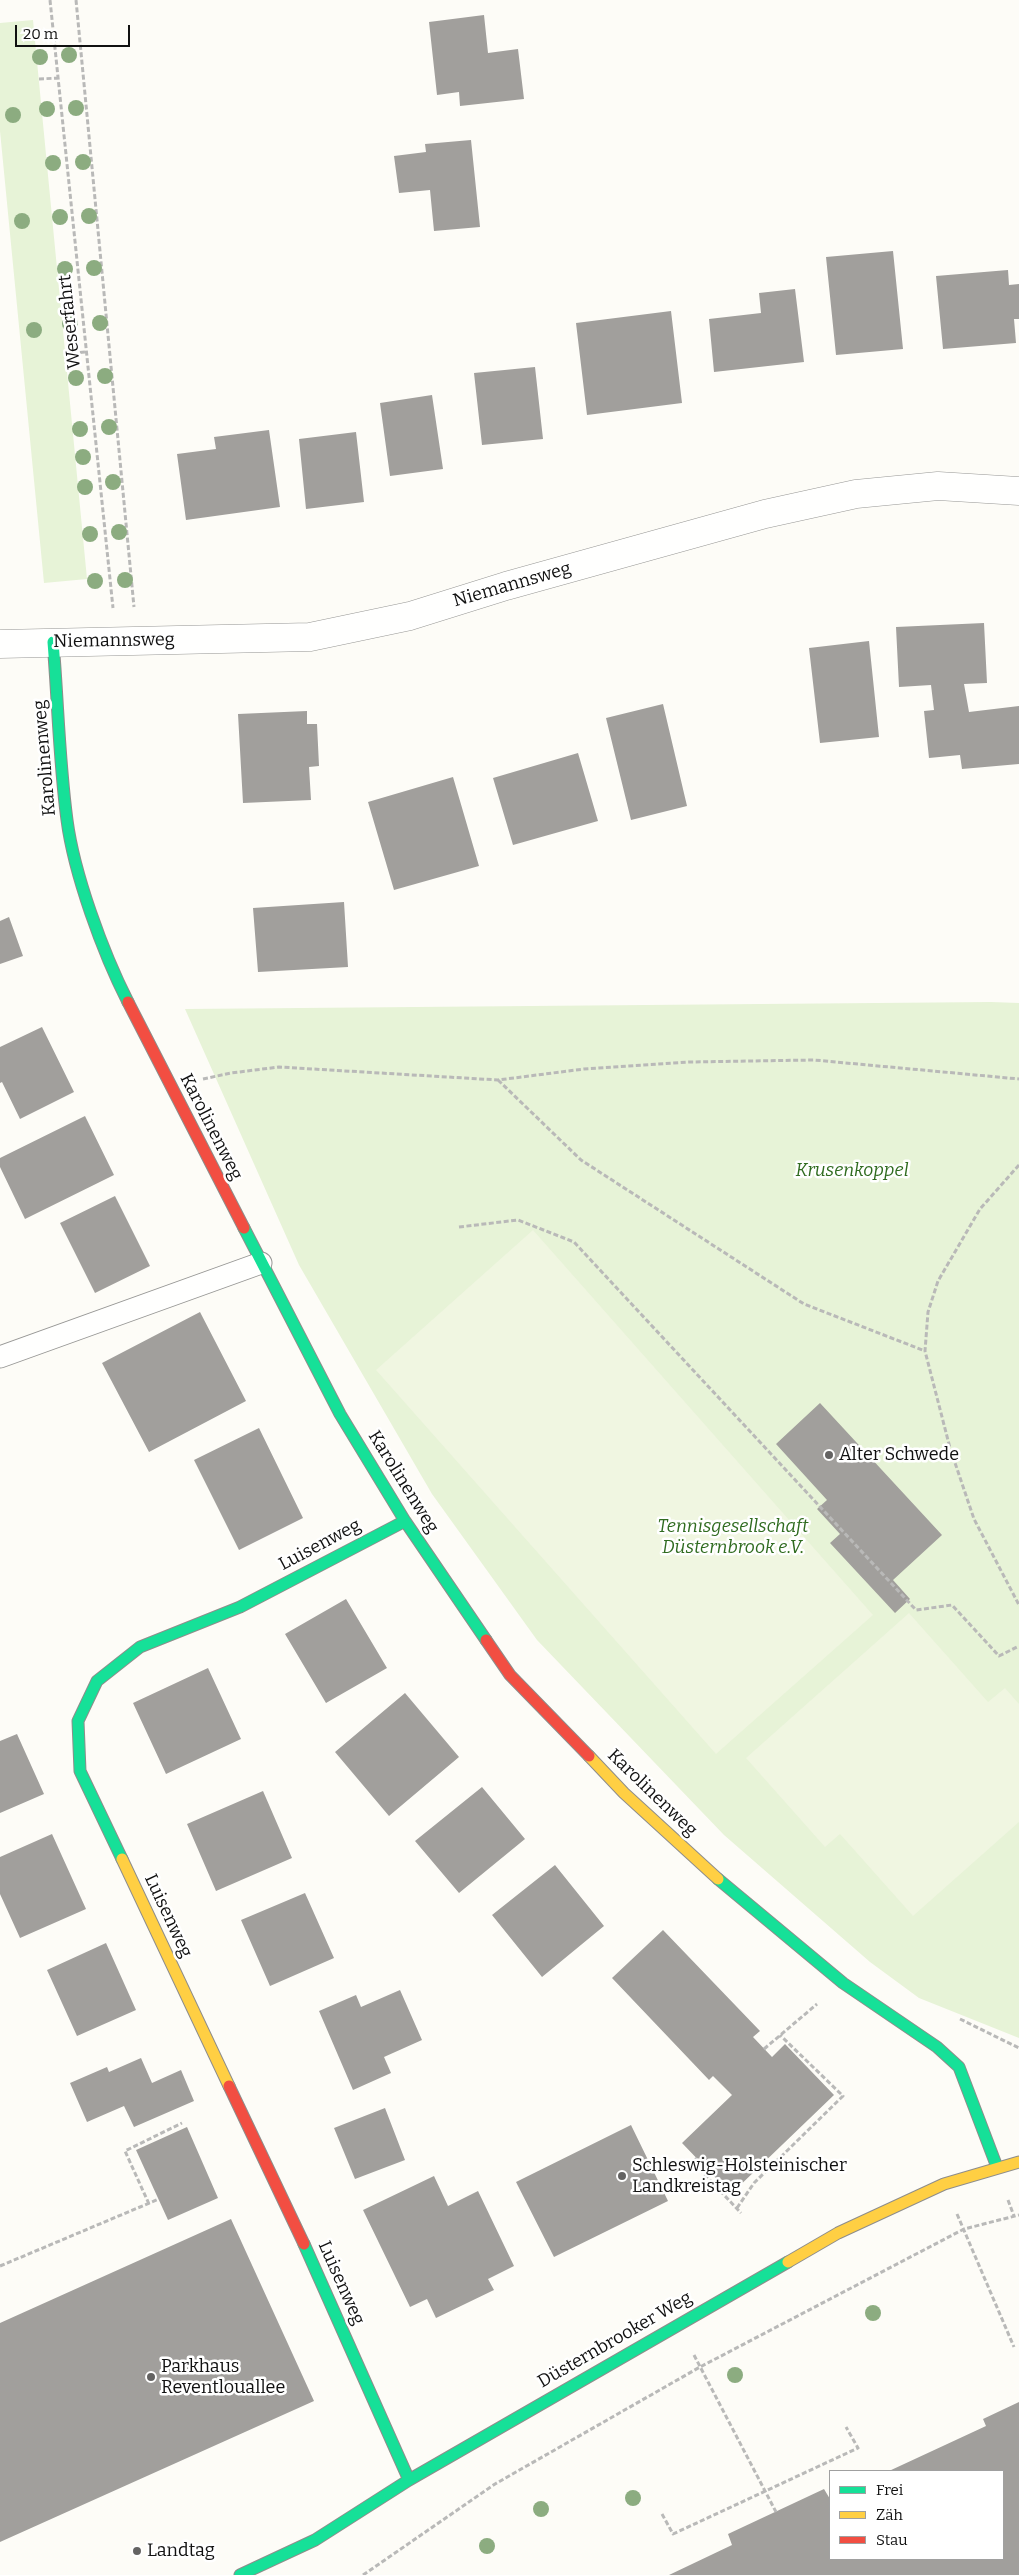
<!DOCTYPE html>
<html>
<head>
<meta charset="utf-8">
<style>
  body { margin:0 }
  #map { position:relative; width:1019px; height:2575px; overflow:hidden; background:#fdfcf7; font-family:Bitter,serif }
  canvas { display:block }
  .legend { position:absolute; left:829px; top:2470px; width:175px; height:90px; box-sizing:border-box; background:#fff; border:1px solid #a0a0a0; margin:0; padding:6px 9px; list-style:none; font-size:15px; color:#111 }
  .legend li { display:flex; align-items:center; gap:10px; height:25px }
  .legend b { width:25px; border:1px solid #a0a0a0 }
  .scale { position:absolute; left:15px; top:25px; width:115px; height:22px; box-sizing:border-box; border:2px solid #111; border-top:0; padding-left:6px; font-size:15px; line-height:18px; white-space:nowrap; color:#111; -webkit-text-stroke:4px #fff; paint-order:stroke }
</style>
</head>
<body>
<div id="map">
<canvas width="1019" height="2575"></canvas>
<ul class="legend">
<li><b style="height:6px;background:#16e098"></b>Frei</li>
<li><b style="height:6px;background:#ffcf43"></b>Zäh</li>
<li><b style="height:6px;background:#f24e42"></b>Stau</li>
</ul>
<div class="scale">20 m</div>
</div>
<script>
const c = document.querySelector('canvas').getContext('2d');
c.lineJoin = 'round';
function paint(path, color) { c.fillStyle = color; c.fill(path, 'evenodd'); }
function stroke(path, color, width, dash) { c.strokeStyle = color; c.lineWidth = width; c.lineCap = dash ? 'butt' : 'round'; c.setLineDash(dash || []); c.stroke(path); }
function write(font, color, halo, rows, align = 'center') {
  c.font = font + ' Bitter,serif'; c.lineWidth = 5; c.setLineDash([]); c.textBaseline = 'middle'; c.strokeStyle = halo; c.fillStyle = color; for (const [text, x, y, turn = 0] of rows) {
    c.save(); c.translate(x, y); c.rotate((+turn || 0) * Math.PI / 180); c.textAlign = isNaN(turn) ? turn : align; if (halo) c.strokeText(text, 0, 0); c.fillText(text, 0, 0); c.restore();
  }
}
const green = new Path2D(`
  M33,20L87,579L44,583L0,131V23Z
  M991,1002L1019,1003V2038L919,1998L870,1962L724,1835L537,1640L432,1494L299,1265L185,1009Z`);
const pitch = new Path2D(`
  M533,1230L873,1615L716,1754L376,1370Z
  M909,1613L988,1702L1005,1688L1019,1704V1822L913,1916L840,1834L825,1847L746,1758Z`);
const building = new Path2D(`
  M484,15L488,53L518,49L524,99L460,106L459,92L437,95L429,22Z
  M471,140L480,227L434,231L430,190L399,193L394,156L426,152L425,144Z
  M893,251L903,349L836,355L826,257Z
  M1008,270L1009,285L1019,284V319H1014L1016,343L943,349L936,276Z
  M795,289L804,362L714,372L709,319L761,313L759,293Z
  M671,311L682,403L587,415L576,323Z
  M535,367L543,439L482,445L474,373Z
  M432,395L443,469L390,476L380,403Z
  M269,430L280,507L186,520L177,454L216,449L214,437Z
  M356,432L364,502L306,509L299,439Z
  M984,623L987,683L964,684L969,712L1019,706V764L962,769L960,755L929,758L924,711L934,710L931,685L899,687L896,627Z
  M869,641L879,737L820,743L809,648Z
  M663,704L687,806L631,820L606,718Z
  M307,711V724H317L319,766L309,767L311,800L243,803L238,714Z
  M578,753L598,821L513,845L493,778Z
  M453,777L479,866L394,890L368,802Z
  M344,902L348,967L258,972L253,908Z
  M9,917L23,956L0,964V921Z
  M42,1027L74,1092L20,1119L2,1082L0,1083V1047Z
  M85,1116L114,1175L25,1219L0,1167V1158Z
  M115,1196L150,1266L95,1293L60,1223Z
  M200,1312L246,1401L149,1452L102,1363Z
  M820,1403L942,1535L893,1580L910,1599L895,1613L830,1543L840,1534L817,1509L827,1500L776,1444Z
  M259,1428L303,1518L239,1550L194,1460Z
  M346,1599L387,1668L326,1703L285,1634Z
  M208,1668L241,1739L166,1774L133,1703Z
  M405,1693L459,1757L389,1816L335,1752Z
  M17,1734L44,1794L0,1813V1741Z
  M482,1787L525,1839L459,1893L415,1841Z
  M263,1791L292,1858L216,1891L187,1824Z
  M52,1834L86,1909L20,1938L0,1894V1857Z
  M555,1865L604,1926L542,1977L492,1915Z
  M305,1893L334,1958L270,1986L241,1920Z
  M663,1930L760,2031L753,2037L772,2057L785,2044L834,2095L731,2194L682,2143L732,2095L713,2076L709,2080L612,1978Z
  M106,1943L136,2010L77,2036L47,1970Z
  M400,1990L422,2040L384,2057L391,2073L353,2090L319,2011L356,1995L361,2007Z
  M141,2058L152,2083L181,2070L194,2101L134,2127L124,2106L87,2122L70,2083L107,2067L109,2072Z
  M385,2108L405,2160L355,2179L334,2128Z
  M631,2125L668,2201L554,2257L516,2182Z
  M187,2127L218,2198L168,2220L136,2150Z
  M434,2176L448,2206L478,2191L514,2266L488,2279L494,2290L436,2318L427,2299L410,2307L363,2210Z
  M231,2219L314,2401L0,2542V2323Z
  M1019,2402V2575H669L732,2545L728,2534L824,2489L830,2499V2559H1003V2471H889L986,2426L983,2419Z`);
const path = new Path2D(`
  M50,0L113,608
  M76,0L134,607
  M39,79L59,78
  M65,354L86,352
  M203,1079L231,1073L279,1067L498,1080L584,1069L689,1062L814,1060L1019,1079
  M498,1080L581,1160L804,1304L925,1351
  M1019,1165L980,1209L938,1281L928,1312L925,1351L950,1448L974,1519L1019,1605
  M459,1227L518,1220L574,1242L916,1610L952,1605L999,1656L1019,1646
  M960,2019L1019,2048
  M764,2049L817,2004
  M697,2158L693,2162L741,2213
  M1008,2200L1014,2216
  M149,2204L125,2151L182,2123
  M737,2208L754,2183L843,2096L780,2035
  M957,2214L1014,2347
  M0,2266L159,2199
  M694,2355L776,2512
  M662,2514L673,2534L858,2448L846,2427
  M363,2575L495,2484L700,2367L964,2229L1019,2215`);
const lane = new Path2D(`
  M0,1357L261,1263`);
const street = new Path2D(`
  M0,644L310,637L410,616L506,586L765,514L856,494L938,486L1019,491`);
const fast = new Path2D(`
  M53,642C58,701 59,761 67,820C74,874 103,953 128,1002
  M244,1228L340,1414L405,1521L486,1640
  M122,1859L80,1771L78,1721L97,1681L140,1647L240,1607L405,1521
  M718,1879L843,1983L937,2047L959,2067L997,2167
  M304,2244L409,2480
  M240,2575L315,2540L409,2480L788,2262`);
const slow = new Path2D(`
  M589,1756L624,1793L718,1879
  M122,1859L229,2086
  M788,2262L838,2233L944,2184L1019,2162`);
const jam = new Path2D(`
  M128,1002L244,1228
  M486,1640L510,1675L589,1756
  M229,2086L304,2244`);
const trees = [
  [69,55],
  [40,57],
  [76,108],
  [47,109],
  [13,115],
  [83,162],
  [53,163],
  [89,216],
  [60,217],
  [22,221],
  [94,268],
  [65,269],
  [100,323],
  [70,324],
  [34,330],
  [105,376],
  [76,378],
  [109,427],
  [80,429],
  [83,457],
  [113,482],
  [85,487],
  [119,532],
  [90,534],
  [125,580],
  [95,581],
  [873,2313],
  [735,2375],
  [633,2498],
  [541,2509],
  [487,2546]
];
const markers = [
  [829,1455,5,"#646362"],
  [622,2176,5,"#646362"],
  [151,2377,5,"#646362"],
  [137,2551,5,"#646362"]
];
const streetNames = [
  ["Weserfahrt",70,322,-96],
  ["Niemannsweg",512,585,-16],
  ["Niemannsweg",114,641,-1],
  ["Karolinenweg",45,758,-95],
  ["Karolinenweg",211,1127,63],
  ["Karolinenweg",403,1482,58],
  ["Luisenweg",320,1545,-28],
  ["Karolinenweg",652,1793,44],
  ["Luisenweg",168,1916,65],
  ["Luisenweg",341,2283,66],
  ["Düsternbrooker Weg",615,2340,-30]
];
const parkNames = [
  ["Krusenkoppel",852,1171],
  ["Tennisgesellschaft",733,1527],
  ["Düsternbrook e.V.",733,1548]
];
const poiNames = [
  ["Alter Schwede",839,1455],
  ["Schleswig-Holsteinischer",632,2166],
  ["Landkreistag",632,2187],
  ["Parkhaus",161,2367],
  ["Reventlouallee",161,2388],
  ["Landtag",147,2551]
];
paint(green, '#e7f3d7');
paint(pitch, '#f0f6e1');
paint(building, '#a19f9c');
stroke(lane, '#979795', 23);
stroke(street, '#979795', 29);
stroke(fast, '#8e8d8b', 13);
stroke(slow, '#8e8d8b', 13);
stroke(jam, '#8e8d8b', 13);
stroke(path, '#b9b9b8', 3, [5, 2.5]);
stroke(lane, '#fffffe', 21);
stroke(street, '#fffffe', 28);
stroke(fast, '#16e098', 11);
stroke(slow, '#ffcf43', 11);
stroke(jam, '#f24e42', 11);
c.fillStyle = '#8cac80';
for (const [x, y] of trees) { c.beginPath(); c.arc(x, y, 8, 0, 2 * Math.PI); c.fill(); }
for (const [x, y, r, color] of markers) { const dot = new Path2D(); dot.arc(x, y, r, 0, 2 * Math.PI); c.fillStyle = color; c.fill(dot); stroke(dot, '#fff', 2); }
write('18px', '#111', '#fff', streetNames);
write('italic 18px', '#2f6b1f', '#fff', parkNames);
write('18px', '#111', '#fff', poiNames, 'left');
</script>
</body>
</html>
